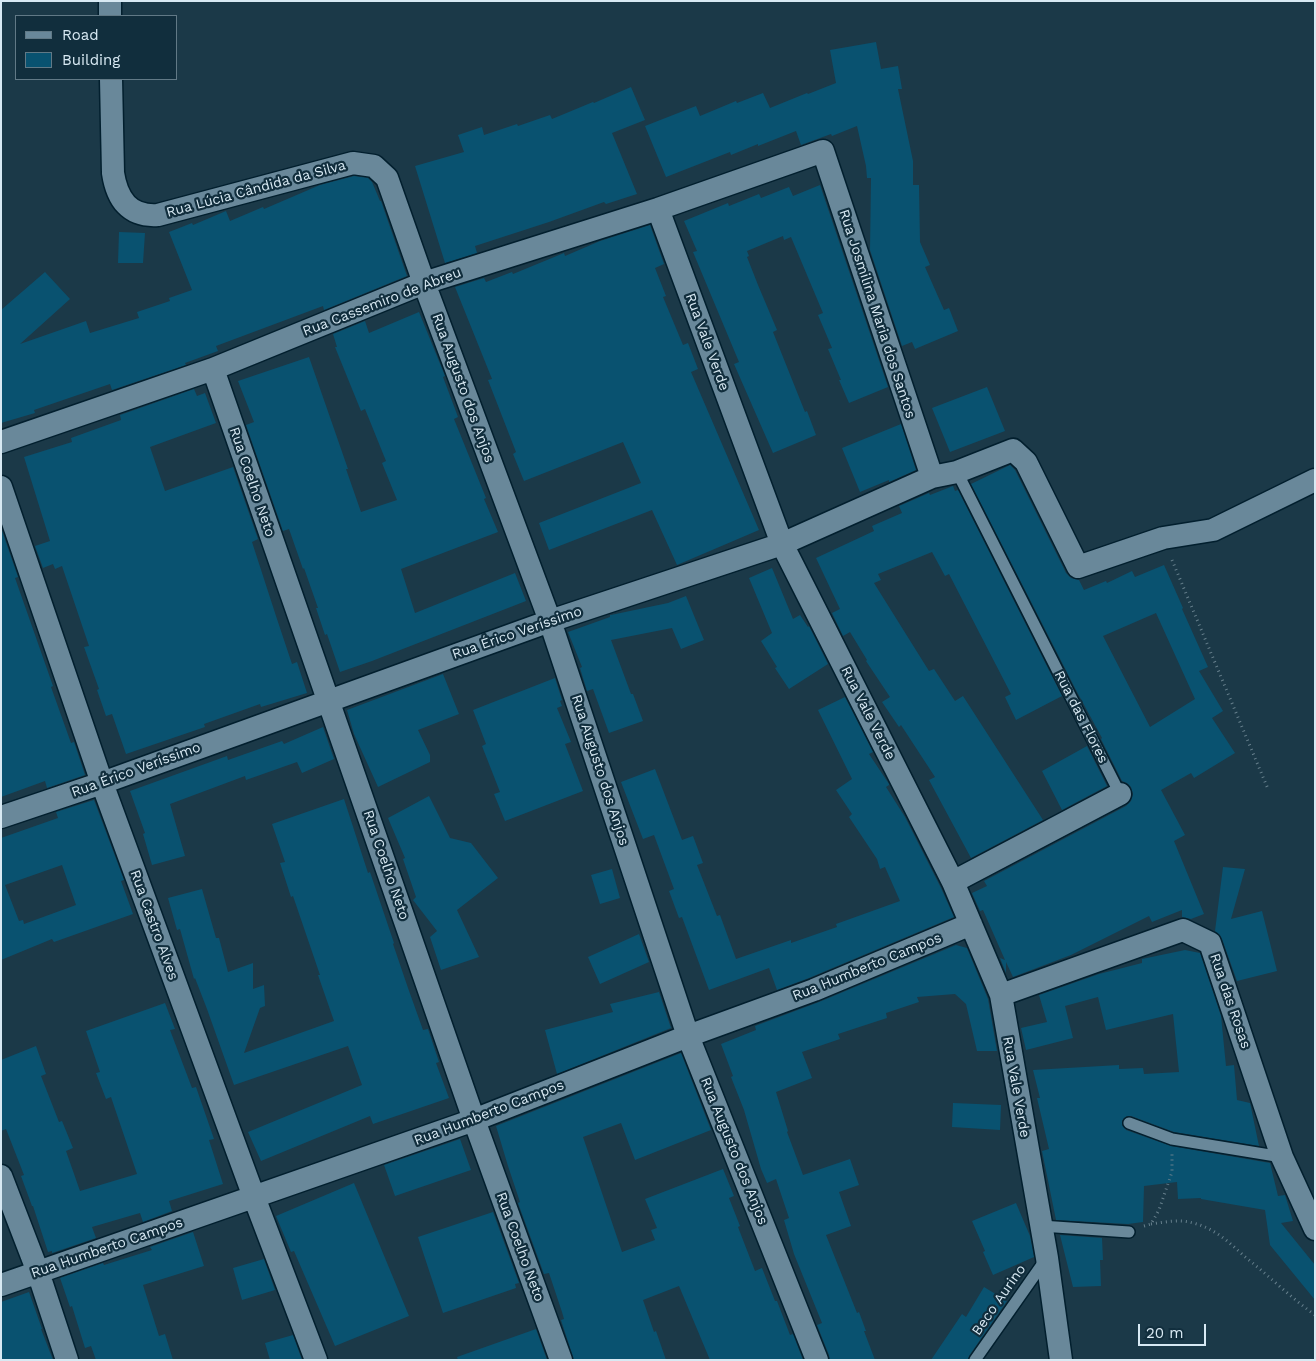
<!DOCTYPE html>
<html>
<head>
<meta charset="utf-8">
<style>
  body { margin:0 }
  #map { position:relative; width:1316px; height:1361px; overflow:hidden; background:#1b3948; font-family:"Work Sans",sans-serif }
  canvas { display:block }
  .frame { position:absolute; inset:0; border:2px solid #d8e9f3; pointer-events:none }
  .legend { position:absolute; left:15px; top:15px; width:162px; height:65px; box-sizing:border-box; background:#112e3d; border:1px solid #617986; margin:0; padding:6px 9px; list-style:none; font-size:15px; color:#d8e9f3 }
  .legend li { display:flex; align-items:center; gap:10px; height:25px }
  .legend b { width:25px; border:1px solid #617986 }
  .scale { position:absolute; left:1138px; top:1324px; width:68px; height:22px; box-sizing:border-box; border:2px solid #d8e9f3; border-top:0; padding-left:6px; font-size:15px; line-height:18px; white-space:nowrap; color:#d8e9f3; -webkit-text-stroke:4px #112e3d; paint-order:stroke }
</style>
</head>
<body>
<div id="map">
<canvas width="1316" height="1361"></canvas>
<div class="frame"></div>
<ul class="legend">
<li><b style="height:6px;background:#69889a"></b>Road</li>
<li><b style="height:14px;background:#095270"></b>Building</li>
</ul>
<div class="scale">20 m</div>
</div>
<script>
const c = document.querySelector('canvas').getContext('2d');
c.lineJoin = 'round';
function paint(path, color) { c.fillStyle = color; c.fill(path, 'evenodd'); }
function stroke(path, color, width, dash) { c.strokeStyle = color; c.lineWidth = width; c.lineCap = dash ? 'butt' : 'round'; c.setLineDash(dash || []); c.stroke(path); }
function write(font, color, halo, rows, align = 'center') {
  c.font = font + ' "Work Sans",sans-serif'; c.lineWidth = 4.5; c.setLineDash([]); c.textBaseline = 'middle'; c.strokeStyle = halo; c.fillStyle = color; for (const [text, x, y, turn = 0] of rows) {
    c.save(); c.translate(x, y); c.rotate((+turn || 0) * Math.PI / 180); c.textAlign = isNaN(turn) ? turn : align; if (halo) c.strokeText(text, 0, 0); c.fillText(text, 0, 0); c.restore();
  }
}
const building = new Path2D(`
  M876,42L881,69L898,66L902,89H898L913,161V185H919L920,242L930,265L925,267L944,310L949,308L958,331L915,349L912,342L902,346L870,250L871,178H867L866,166L857,126L832,136L831,134L801,145L796,131L758,146V144L731,155L730,152L666,177L645,126L696,106L700,116L736,101L737,103L763,93L770,108L807,93L808,94L836,83L830,50Z
  M631,87L645,120L612,133L637,194L606,204L604,202L549,222L475,246L477,253L445,263L415,166L464,152L458,135L482,127L484,135L517,124L518,126L550,115L552,119L593,102L594,103Z
  M354,176L368,178L372,182L380,201H381L407,276L324,310L323,306L216,346L218,351L185,363L186,365L112,390L110,384L34,410L35,413L1,423V310L45,272L70,299L20,344L86,321L90,333L139,318L137,312L170,301L169,298L192,290L169,232L192,223L193,225L226,211L230,221L263,207L264,209L320,185Z
  M820,185L888,387L849,403L839,380H841L828,349L832,348L818,315L823,313L791,237L784,240L783,236L747,251L749,256L747,257L758,285L777,330L773,332L805,412L807,411L816,435L773,453L734,364L739,362L693,252L697,251L684,221L728,203L729,206L759,194L761,198L789,187L793,196Z
  M650,225L664,264L655,268L666,296L663,297L683,345L688,343L698,369L691,372L759,530L677,565L652,510L549,550L539,523L641,483L623,442L524,481L513,454L516,452L488,380L492,379L455,287L484,278L486,282L512,272L513,274L564,253L565,256L600,241Z
  M119,232L145,233L143,263H118Z
  M419,312L445,376L443,377L458,417L454,419L486,498L484,499L498,532L401,569L415,613L515,573L526,601L372,661L340,672L327,634L325,635L316,608H318L304,568L303,569L289,529L283,531L246,425L254,422L238,381L309,357L348,469H346L361,512L397,500L382,463L386,461L365,409L361,411L335,347H337L333,334L365,321L369,333Z
  M987,387L1005,431L950,452L932,408Z
  M194,389L197,396L205,393L216,423L150,447L165,491L233,467L258,539L252,542L276,616L292,664L297,662L307,693L261,707L260,704L204,724L205,727L126,754L112,714L106,716L97,690L99,689L84,647L89,646L62,566L55,569L53,564L43,568L35,546L50,541L24,457L72,442L71,438L121,420L120,415Z
  M901,424L916,470L889,482V480L860,492L842,448Z
  M1010,465L1015,470L1066,573L1071,578L1079,580L1084,590L1106,581L1107,583L1132,571L1135,577L1164,565L1183,608L1182,609L1208,667L1199,671L1223,711L1212,718L1235,753L1194,778L1191,773L1161,790L1185,835L1174,841L1204,914L1191,919L1182,917V910L1152,922L1149,916L1071,955L1013,977L1006,962V973L1000,958L1005,960L983,910L980,911L972,893L987,886L984,881L1126,806L1131,801L1133,794L1131,787L1127,783L1122,781L1101,739L1102,738L1076,690L971,484ZM1156,613L1195,699L1150,727L1103,636Z
  M953,486L955,491L958,490L1062,696L1016,720L1005,697L1011,694L949,574L945,576L932,552L878,574L881,580L874,583L929,671L934,669L955,701L963,696L1043,820L971,858L929,780L935,777L901,725L899,727L882,702L890,697L866,661L867,660L850,632L843,636L832,613L840,609L816,558L874,531L872,526L902,513L899,506L929,493L930,495Z
  M1,528L18,577L15,578L53,686L51,687L71,743L74,742L85,775L47,788L45,781L1,797Z
  M772,568L793,619L800,615L808,627L809,626L828,664L789,689L775,668L777,667L761,641L772,633L749,578Z
  M686,596L704,640L681,649L672,628L611,640L631,694H633L643,721L609,733L593,689L587,691L580,668L582,667L568,632L610,617V615H611L668,603Z
  M443,674L459,714L418,730L430,755V762L378,787L354,734L347,710Z
  M555,678L562,700L560,701L562,706L557,708L571,742L565,744L583,791L505,821L494,794L500,792L482,746L486,744L473,710Z
  M845,697L873,752L869,754L889,784V785L886,787L905,817L941,888L954,917L809,978L777,990L769,968L709,990L682,917L679,918L669,891L674,889L654,835L643,839L621,782L655,769L682,840L693,836L703,863L697,865L717,916L720,915L736,959L791,940V943L837,927L836,924L900,901L885,867L880,869L877,859L849,817L852,814L836,790L852,779L818,710Z
  M323,727L334,759L302,773L297,762L246,780L245,776L170,804L185,856L152,865L143,834L145,833L130,791L227,756L228,760L282,741L284,744Z
  M1087,746L1107,786L1062,810L1042,771Z
  M429,796L450,838L471,843L498,878L457,910L479,957L441,970L430,937L437,931L413,900L416,897L403,859L405,858L388,818Z
  M344,799L368,873L370,872L394,943L393,944L408,988L423,1030L428,1029L439,1062L436,1063L449,1098L373,1124L370,1116L261,1161L248,1132L362,1085L348,1046L234,1085L207,1009L195,978L194,979L180,929L177,930L168,898L202,889L216,938H219L228,972L253,963V989L264,985L265,1006L260,1008L244,1053L334,1021L318,975H320L293,896L291,897L280,863L285,862L272,824Z
  M94,800L124,880L121,881L133,914L54,942L52,939L1,960V838L58,818L56,812ZM62,865L76,905L24,924L23,920L19,921L5,885Z
  M1223,867L1245,869L1231,919L1262,911L1277,971L1237,981L1222,939L1220,935L1215,931Z
  M612,869L620,898L600,904L591,875Z
  M639,934L649,962L600,984L588,957Z
  M956,945L967,948L988,999L997,1051H977L966,1004L955,994L917,997L919,1002L886,1013L887,1018L838,1034L840,1039L802,1052L812,1078L776,1092L788,1131L787,1132L803,1175L850,1159L859,1185L839,1192L851,1226L826,1235L857,1313L859,1312L866,1331H864L875,1360H830L829,1355L817,1325L822,1323L794,1254L784,1220L789,1218L776,1179L767,1183L761,1169L744,1110L731,1077L733,1076L721,1044L756,1030L755,1026L819,1002Z
  M1185,950L1200,953L1221,1016L1226,1066L1234,1065L1237,1100L1250,1103L1259,1146L1174,1132L1131,1116H1127L1124,1118L1122,1121V1125L1126,1130L1171,1146L1270,1163L1278,1196L1285,1195L1293,1221L1281,1223L1315,1265V1300L1270,1245L1265,1210L1201,1199V1198L1178,1199L1177,1182L1144,1186L1143,1222L1128,1224L1056,1220L1042,1151L1049,1149L1037,1098H1040L1033,1070L1119,1065V1069L1143,1068L1144,1074L1179,1072L1173,1014L1106,1030L1098,997L1065,1006L1073,1038L1026,1050L1021,1028L1047,1022L1039,995L1099,974L1142,963V959Z
  M659,992L671,1028L557,1074L545,1030L613,1012L610,1004Z
  M165,1003L175,1029L170,1030L192,1088L196,1087L214,1139L209,1140L223,1184L169,1201L172,1211L143,1222L140,1213L92,1227L96,1238L52,1253V1251L48,1252L33,1206H32L21,1176L24,1175L6,1129L1,1131V1060L36,1046L46,1074L41,1076L59,1122L62,1121L73,1148L66,1151L80,1191L137,1174L111,1097L106,1099L96,1073L100,1072L86,1031Z
  M681,1053L711,1130L635,1160L621,1123L583,1137L622,1252L655,1240L651,1230L657,1228L645,1199L723,1169L734,1196L729,1198L740,1226L738,1227L755,1271L762,1268L775,1301H777L790,1335L793,1334L803,1360H710L679,1286L643,1300L654,1332L656,1331L666,1360H574L561,1320L564,1319L562,1312L549,1273L544,1274L518,1203L520,1202L508,1166L496,1126Z
  M953,1103L1001,1105L1000,1130L952,1127Z
  M460,1139L471,1170L395,1196L384,1165Z
  M354,1183L409,1316L335,1346L294,1251L291,1252L276,1216Z
  M1016,1203L1030,1236L1034,1257L993,1275L983,1252L985,1251L972,1221Z
  M493,1212L519,1283L515,1284L516,1288L443,1313L418,1237Z
  M193,1232L204,1266L143,1285L159,1336L165,1334L173,1360H96L91,1346L85,1348L72,1306L70,1307L60,1278L103,1263L104,1265L152,1250L150,1247Z
  M1060,1235L1102,1238L1103,1260H1100L1101,1286L1073,1287Z
  M264,1259L275,1290L242,1300L233,1268Z
  M984,1287L1007,1301L969,1356L968,1360H931L962,1314L966,1317Z
  M29,1292L42,1329H41L53,1360H1V1302Z
  M536,1329L547,1360H458L457,1357Z
  M293,1335L302,1360H270L265,1343Z`);
const path = new Path2D(`
  M1172,560L1268,789
  M1151,1224C1165,1222 1180,1219 1193,1223C1214,1228 1229,1242 1244,1256C1268,1275 1290,1297 1315,1315
  M1144,1226L1151,1224L1159,1210L1172,1172V1154`);
const service = new Path2D(`
  M957,472L1120,794
  M1129,1123L1172,1139L1282,1157
  M1041,1226L1129,1232
  M975,1360L1046,1259`);
const minor = new Path2D(`
  M110,1V16
  M111,79L113,173C117,199 129,217 158,215L353,163L374,166L387,178L424,283L550,621L688,1036L817,1360
  M658,209L782,544L953,882L1001,995L1047,1258L1061,1360
  M213,369L474,1120L561,1360
  M1,442L213,369L424,283L658,209L823,151L932,477
  M1,487L102,783L254,1197L316,1360
  M1,817L102,783L550,621L782,544L932,477L957,472L1013,450L1026,462L1078,567L1163,538L1213,530L1315,480
  M953,882L1120,794
  M1001,995L1183,930L1210,943L1282,1157L1315,1229
  M1,1176L38,1272L67,1360
  M1,1285L474,1120L688,1036L814,990L971,924`);
const streetNames = [
  ["Rua Lúcia Cândida da Silva",256,189,-15],
  ["Rua Cassemiro de Abreu",382,302,-21],
  ["Rua Josmilina Maria dos Santos",877,314,72],
  ["Rua Vale Verde",707,342,70],
  ["Rua Augusto dos Anjos",463,388,70],
  ["Rua Coelho Neto",252,482,71],
  ["Rua Érico Veríssimo",517,633,-19],
  ["Rua Vale Verde",868,713,63],
  ["Rua das Flores",1081,717,63],
  ["Rua Érico Veríssimo",136,770,-20],
  ["Rua Augusto dos Anjos",600,770,72],
  ["Rua Coelho Neto",386,865,71],
  ["Rua Castro Alves",154,925,70],
  ["Rua Humberto Campos",867,967,-22],
  ["Rua das Rosas",1230,1001,71],
  ["Rua Vale Verde",1016,1087,80],
  ["Rua Humberto Campos",489,1113,-21],
  ["Rua Augusto dos Anjos",734,1151,68],
  ["Rua Coelho Neto",520,1247,70],
  ["Rua Humberto Campos",107,1248,-19],
  ["Beco Aurino",999,1300,-55]
];
paint(building, '#095270');
stroke(service, '#021f2e', 14);
stroke(minor, '#021f2e', 25);
stroke(path, '#67808d', 3, [1, 4]);
stroke(service, '#69889a', 11);
stroke(minor, '#69889a', 22);
write('14px', '#d8e9f3', '#112e3d', streetNames);
</script>
</body>
</html>
